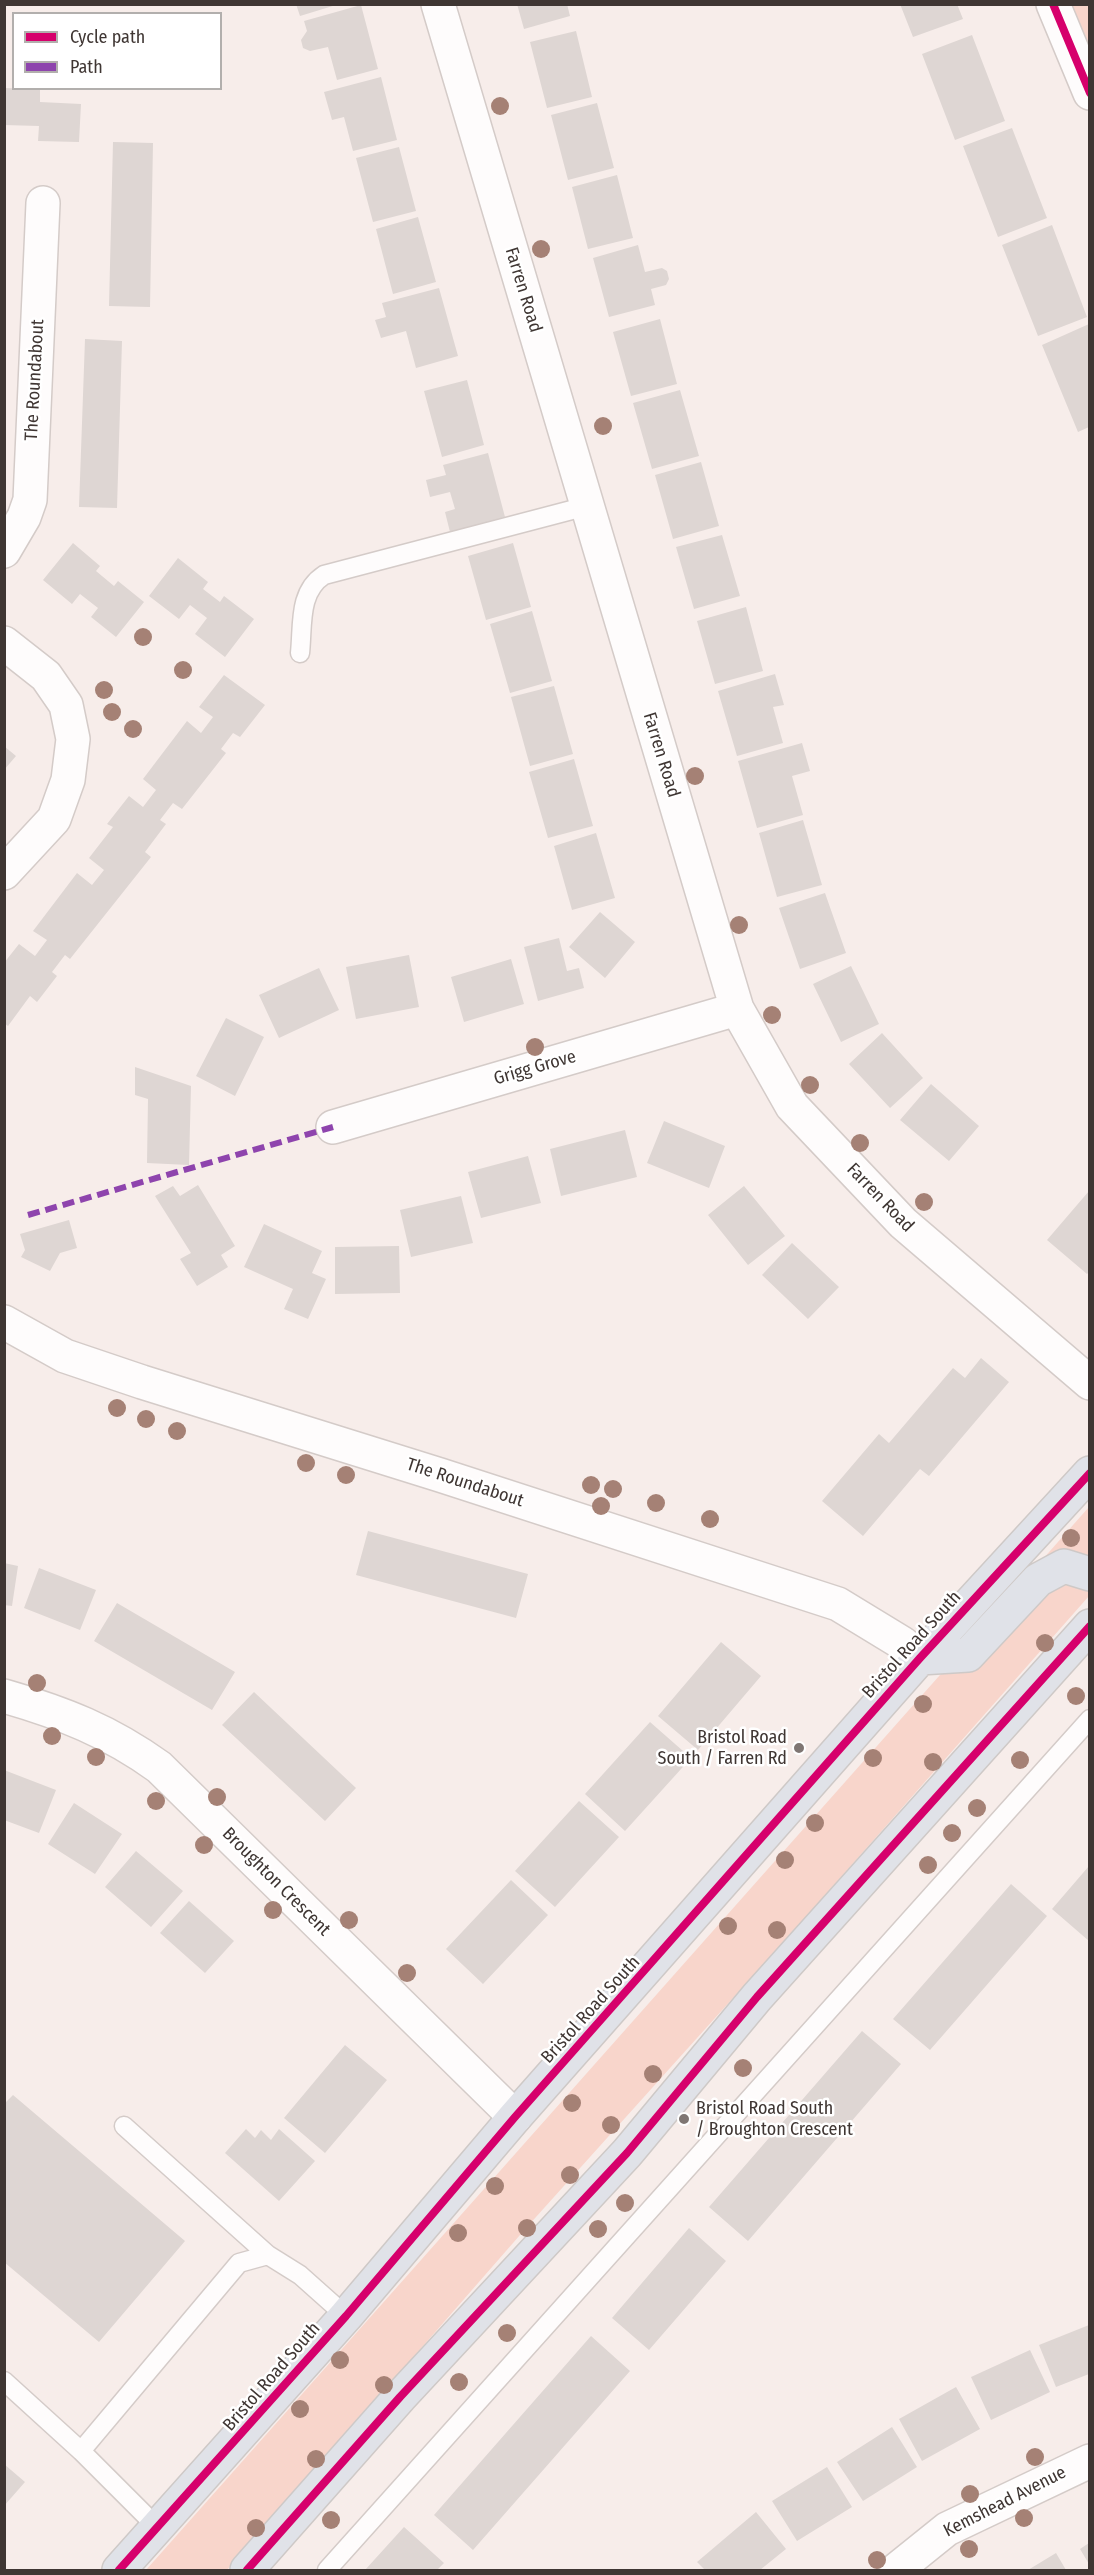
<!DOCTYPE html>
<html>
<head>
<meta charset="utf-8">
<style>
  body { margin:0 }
  #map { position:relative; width:1094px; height:2575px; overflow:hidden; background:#f7edea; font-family:"Fira Sans Condensed",sans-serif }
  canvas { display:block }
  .frame { position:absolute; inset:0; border:6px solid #3f3633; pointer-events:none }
  .legend { position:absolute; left:12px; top:12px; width:210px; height:78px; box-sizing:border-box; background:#fff; border:2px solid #b2afad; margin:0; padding:8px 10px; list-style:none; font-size:18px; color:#3f3633 }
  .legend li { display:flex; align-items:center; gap:12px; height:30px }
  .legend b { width:30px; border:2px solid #b2afad }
</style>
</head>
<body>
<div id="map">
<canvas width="1094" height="2575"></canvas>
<div class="frame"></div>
<ul class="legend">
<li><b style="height:8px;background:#d6006c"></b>Cycle path</li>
<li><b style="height:8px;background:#8e44ad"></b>Path</li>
</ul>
</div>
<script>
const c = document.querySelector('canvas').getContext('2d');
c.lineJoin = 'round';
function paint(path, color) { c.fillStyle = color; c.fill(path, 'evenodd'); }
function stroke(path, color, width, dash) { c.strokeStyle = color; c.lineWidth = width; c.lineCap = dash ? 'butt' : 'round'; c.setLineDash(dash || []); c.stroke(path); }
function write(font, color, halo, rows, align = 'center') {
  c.font = font + ' "Fira Sans Condensed",sans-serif'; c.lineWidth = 5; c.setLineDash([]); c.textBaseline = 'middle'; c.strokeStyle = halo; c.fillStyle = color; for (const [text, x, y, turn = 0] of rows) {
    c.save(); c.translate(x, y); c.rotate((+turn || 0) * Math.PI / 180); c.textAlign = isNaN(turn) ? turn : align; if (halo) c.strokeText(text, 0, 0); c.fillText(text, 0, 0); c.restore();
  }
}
const green = new Path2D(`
  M1070,5H1089V51Z
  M1089,1507V1596L796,1928L527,2227L257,2536L227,2570H146Z`);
const building = new Path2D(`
  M296,4H336V5L300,16Z
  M517,4H567L570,16L524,29Z
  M900,4H957L963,19L913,37Z
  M361,5L378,69L337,80L328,47L310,51L303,48L301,40L307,31L304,21Z
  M576,31L592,97L547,108L530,42Z
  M972,35L1005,121L955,140L922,54Z
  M381,77L397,140L353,151L344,117L332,120L324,92Z
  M4,88L40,89V102L81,104L79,142L38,141L39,126L4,125Z
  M597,103L614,168L568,180L551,115Z
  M1012,128L1047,218L998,237L963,146Z
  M113,142L153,143L150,307L109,306Z
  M399,147L416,211L373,222L356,158Z
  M617,175L633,238L588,249L572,187Z
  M418,217L436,282L393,294L376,229Z
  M1052,225L1087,317L1038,336L1002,245Z
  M638,245L645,272L662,268L667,271L669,279L666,285L651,289L655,305L609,317L593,258Z
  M439,288L458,356L416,368L406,331L381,338L375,320L386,317L382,303Z
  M660,319L677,384L631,396L613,332Z
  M1089,324V427L1078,432L1042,345Z
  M85,339L122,341L117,508L79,507Z
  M467,380L484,445L442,457L424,391Z
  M680,390L699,456L652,469L633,403Z
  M488,453L505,517L450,532L445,512L455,509L450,492L430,497L426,480L446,475L443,465Z
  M701,462L719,526L673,539L655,475Z
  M722,535L740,596L694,609L676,547Z
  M73,543L100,566L96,571L114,586L118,581L144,602L116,637L91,617L98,608L80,594L72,604L43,580Z
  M513,543L531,607L486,620L468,556Z
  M178,558L208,582L203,589L220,602L224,596L254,619L225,657L195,634L207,618L190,605L179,619L149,596Z
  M746,607L763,671L715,684L697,621Z
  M532,611L552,681L510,693L490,624Z
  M775,674L784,705L773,707L783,743L737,756L718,691Z
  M224,675L265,705L240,737L233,733L221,749L226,753L182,809L173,803L160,820L166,824L145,852L151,857L70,959L65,955L52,972L57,976L37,1002L30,996L8,1026L4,1023V963L19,944L35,956L47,940L33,931L77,873L92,885L104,870L89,858L113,827L107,824L129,796L143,807L156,790L143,779L187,721L201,733L213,717L199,707Z
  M554,686L573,754L530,766L511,697Z
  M802,743L810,771L792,776L803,815L757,828L738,761Z
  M4,746L16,756L4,770Z
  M574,759L593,826L548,838L529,772Z
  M803,820L822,885L777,897L759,833Z
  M596,833L615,898L572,910L554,846Z
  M825,893L846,953L800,969L779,908Z
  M600,912L635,942L605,978L569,947Z
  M559,938L567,971L579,968L584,988L538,1001L524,947Z
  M409,955L419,1007L356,1019L346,967Z
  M511,959L524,1004L464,1022L451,977Z
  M851,966L879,1024L841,1042L813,984Z
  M319,968L339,1010L279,1038L259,995Z
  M226,1018L264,1037L235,1096L196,1076Z
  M882,1033L923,1078L890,1108L849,1064Z
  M135,1067L191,1086L189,1165L147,1163L148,1099L135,1095Z
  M931,1084L979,1126L949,1161L900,1120Z
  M664,1121L725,1146L709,1188L647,1163Z
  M625,1130L637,1177L561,1196L550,1149Z
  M528,1156L541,1203L481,1218L468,1172Z
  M198,1185L235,1246L221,1255L228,1267L197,1286L180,1259L191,1253L155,1196L173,1186L180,1196Z
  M744,1186L785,1236L748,1265L708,1215Z
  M1089,1191V1272L1087,1274L1047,1240Z
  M461,1196L473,1243L411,1257L400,1210Z
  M69,1220L77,1248L60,1253L50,1271L21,1257L25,1250L20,1234Z
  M264,1224L322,1251L312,1273L326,1279L308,1319L284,1309L293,1289L244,1267Z
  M792,1243L839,1287L808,1319L762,1275Z
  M399,1246L400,1293L335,1294V1247Z
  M981,1358L1009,1382L929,1476L920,1469L863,1536L822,1501L879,1434L889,1443L953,1368L965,1378Z
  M368,1531L528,1574L516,1618L356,1575Z
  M4,1563L18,1566L12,1606L4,1605Z
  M39,1568L96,1590L80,1630L24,1608Z
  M117,1603L235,1672L212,1710L94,1641Z
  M721,1642L761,1676L698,1750L658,1716Z
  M254,1692L356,1788L325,1821L222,1725Z
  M650,1722L691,1758L625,1831L585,1794Z
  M4,1770L56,1790L39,1833L4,1820Z
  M579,1801L619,1837L555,1907L515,1871Z
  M74,1803L122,1834L95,1874L48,1844Z
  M136,1851L183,1891L151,1927L105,1887Z
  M1089,1866V1941L1052,1909Z
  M511,1880L548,1915L483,1984L446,1949Z
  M1011,1884L1047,1916L930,2050L893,2019Z
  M189,1901L234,1941L205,1973L160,1933Z
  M862,2031L901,2064L748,2241L709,2207Z
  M345,2045L387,2080L325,2153L284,2118Z
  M13,2095L185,2241L99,2342L4,2262V2104Z
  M246,2129L255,2138L261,2130L271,2140L279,2129L315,2161L279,2201L225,2153Z
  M689,2228L726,2261L649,2350L612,2318Z
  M1089,2325V2374L1056,2387L1039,2345Z
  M591,2336L630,2371L473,2550L434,2515Z
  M1030,2350L1050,2392L991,2420L971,2377Z
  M956,2387L980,2429L922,2461L899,2419Z
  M892,2427L917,2467L863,2501L837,2462Z
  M4,2464L25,2482L4,2506Z
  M827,2467L852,2507L797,2541L772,2501Z
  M756,2512L786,2549L760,2570H705L697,2562Z
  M404,2527L444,2563L437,2570H365Z
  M1089,2543V2564L1080,2549Z
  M1056,2553L1066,2570H1028Z`);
const service = new Path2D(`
  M300,653C303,625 298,592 324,575L587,506
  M124,2126L268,2255
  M4,2381L81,2451
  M158,2528L81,2451L239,2263L268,2255L300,2275L346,2316
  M327,2570L1090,1719`);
const minor = new Path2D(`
  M438,4L737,1009L792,1106L903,1223L1090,1383
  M4,551L24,517L30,500L43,203
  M4,643L46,676L66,705L73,739L68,780L54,819L4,873
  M333,1127L737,1009
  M4,1322L65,1356L142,1382L440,1475L838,1604L902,1643L920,1658
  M4,1696C63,1713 109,1731 159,1767L515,2117
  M896,2570L947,2529L1090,2461`);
const tertiary = new Path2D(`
  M1053,4L1090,93`);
const trunk = new Path2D(`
  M920,1658L968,1655L1038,1580L1064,1566L1090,1574
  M119,2570L346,2316L515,2117L920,1658L1090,1473
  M247,2570L400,2397L627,2153L757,1997L1090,1626`);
const quiet = new Path2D(`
  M28,1215L333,1127`);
const cycleway = new Path2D(`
  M1053,4L1090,93
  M119,2570L346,2316L515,2117L920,1658L1090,1473
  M247,2570L400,2397L627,2153L757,1997L1090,1626`);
const trees = [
  [500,106],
  [541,249],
  [603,426],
  [143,637],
  [183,670],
  [104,690],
  [112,712],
  [133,729],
  [695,776],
  [739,925],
  [772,1015],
  [535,1047],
  [810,1085],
  [860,1143],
  [924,1202],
  [117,1408],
  [146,1419],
  [177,1431],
  [306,1463],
  [346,1475],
  [591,1485],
  [613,1489],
  [656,1503],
  [601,1506],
  [710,1519],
  [1071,1538],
  [1045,1643],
  [37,1683],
  [1076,1696],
  [923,1704],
  [52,1736],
  [96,1757],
  [873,1758],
  [1020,1760],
  [933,1762],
  [217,1797],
  [156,1801],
  [977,1808],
  [815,1823],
  [952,1833],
  [204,1845],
  [785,1860],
  [928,1865],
  [273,1910],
  [349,1920],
  [728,1926],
  [777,1930],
  [407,1973],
  [743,2068],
  [653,2074],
  [572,2103],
  [611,2125],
  [570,2175],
  [495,2186],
  [625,2203],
  [527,2228],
  [598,2229],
  [458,2233],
  [507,2333],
  [340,2360],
  [459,2382],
  [384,2385],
  [300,2409],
  [1035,2457],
  [316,2459],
  [970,2494],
  [1024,2518],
  [331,2520],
  [256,2528],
  [969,2549],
  [877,2560]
];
const markers = [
  [799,1748,6,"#7f7673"],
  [684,2119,6,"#7f7673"]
];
const streetNames = [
  ["Farren Road",523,290,73],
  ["The Roundabout",35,380,-87],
  ["Farren Road",661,755,73],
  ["Grigg Grove",535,1068,-16],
  ["Farren Road",880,1198,46],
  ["The Roundabout",465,1483,18],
  ["Bristol Road South",912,1645,-48],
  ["Broughton Crescent",276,1882,45],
  ["Bristol Road South",591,2010,-48],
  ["Bristol Road South",272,2377,-49],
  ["Kemshead Avenue",1005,2502,-27]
];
const poiNames = [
  ["Bristol Road",787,1738],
  ["South / Farren Rd",787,1759],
  ["Bristol Road South",696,2109,"left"],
  ["/ Broughton Crescent",696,2130,"left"]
];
paint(green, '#f8d5cb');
paint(building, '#ded6d3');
stroke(service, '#d4cbc8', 21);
stroke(minor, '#d4cbc8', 36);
stroke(tertiary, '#d4cbc8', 36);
stroke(trunk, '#cec9c7', 36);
stroke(service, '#fefcfc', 18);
stroke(minor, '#fefcfc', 33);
stroke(tertiary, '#fefcfc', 33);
stroke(trunk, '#e0e2e8', 33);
stroke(quiet, '#8e44ad', 6, [12, 6]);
stroke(cycleway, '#d6006c', 8);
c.fillStyle = '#a58175';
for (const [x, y] of trees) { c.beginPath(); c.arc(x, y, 9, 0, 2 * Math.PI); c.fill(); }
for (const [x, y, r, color] of markers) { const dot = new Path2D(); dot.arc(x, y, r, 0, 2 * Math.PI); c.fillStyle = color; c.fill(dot); stroke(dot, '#fff', 2); }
write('18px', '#3f3633', '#fff', streetNames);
write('18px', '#3f3633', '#fff', poiNames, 'right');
</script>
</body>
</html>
